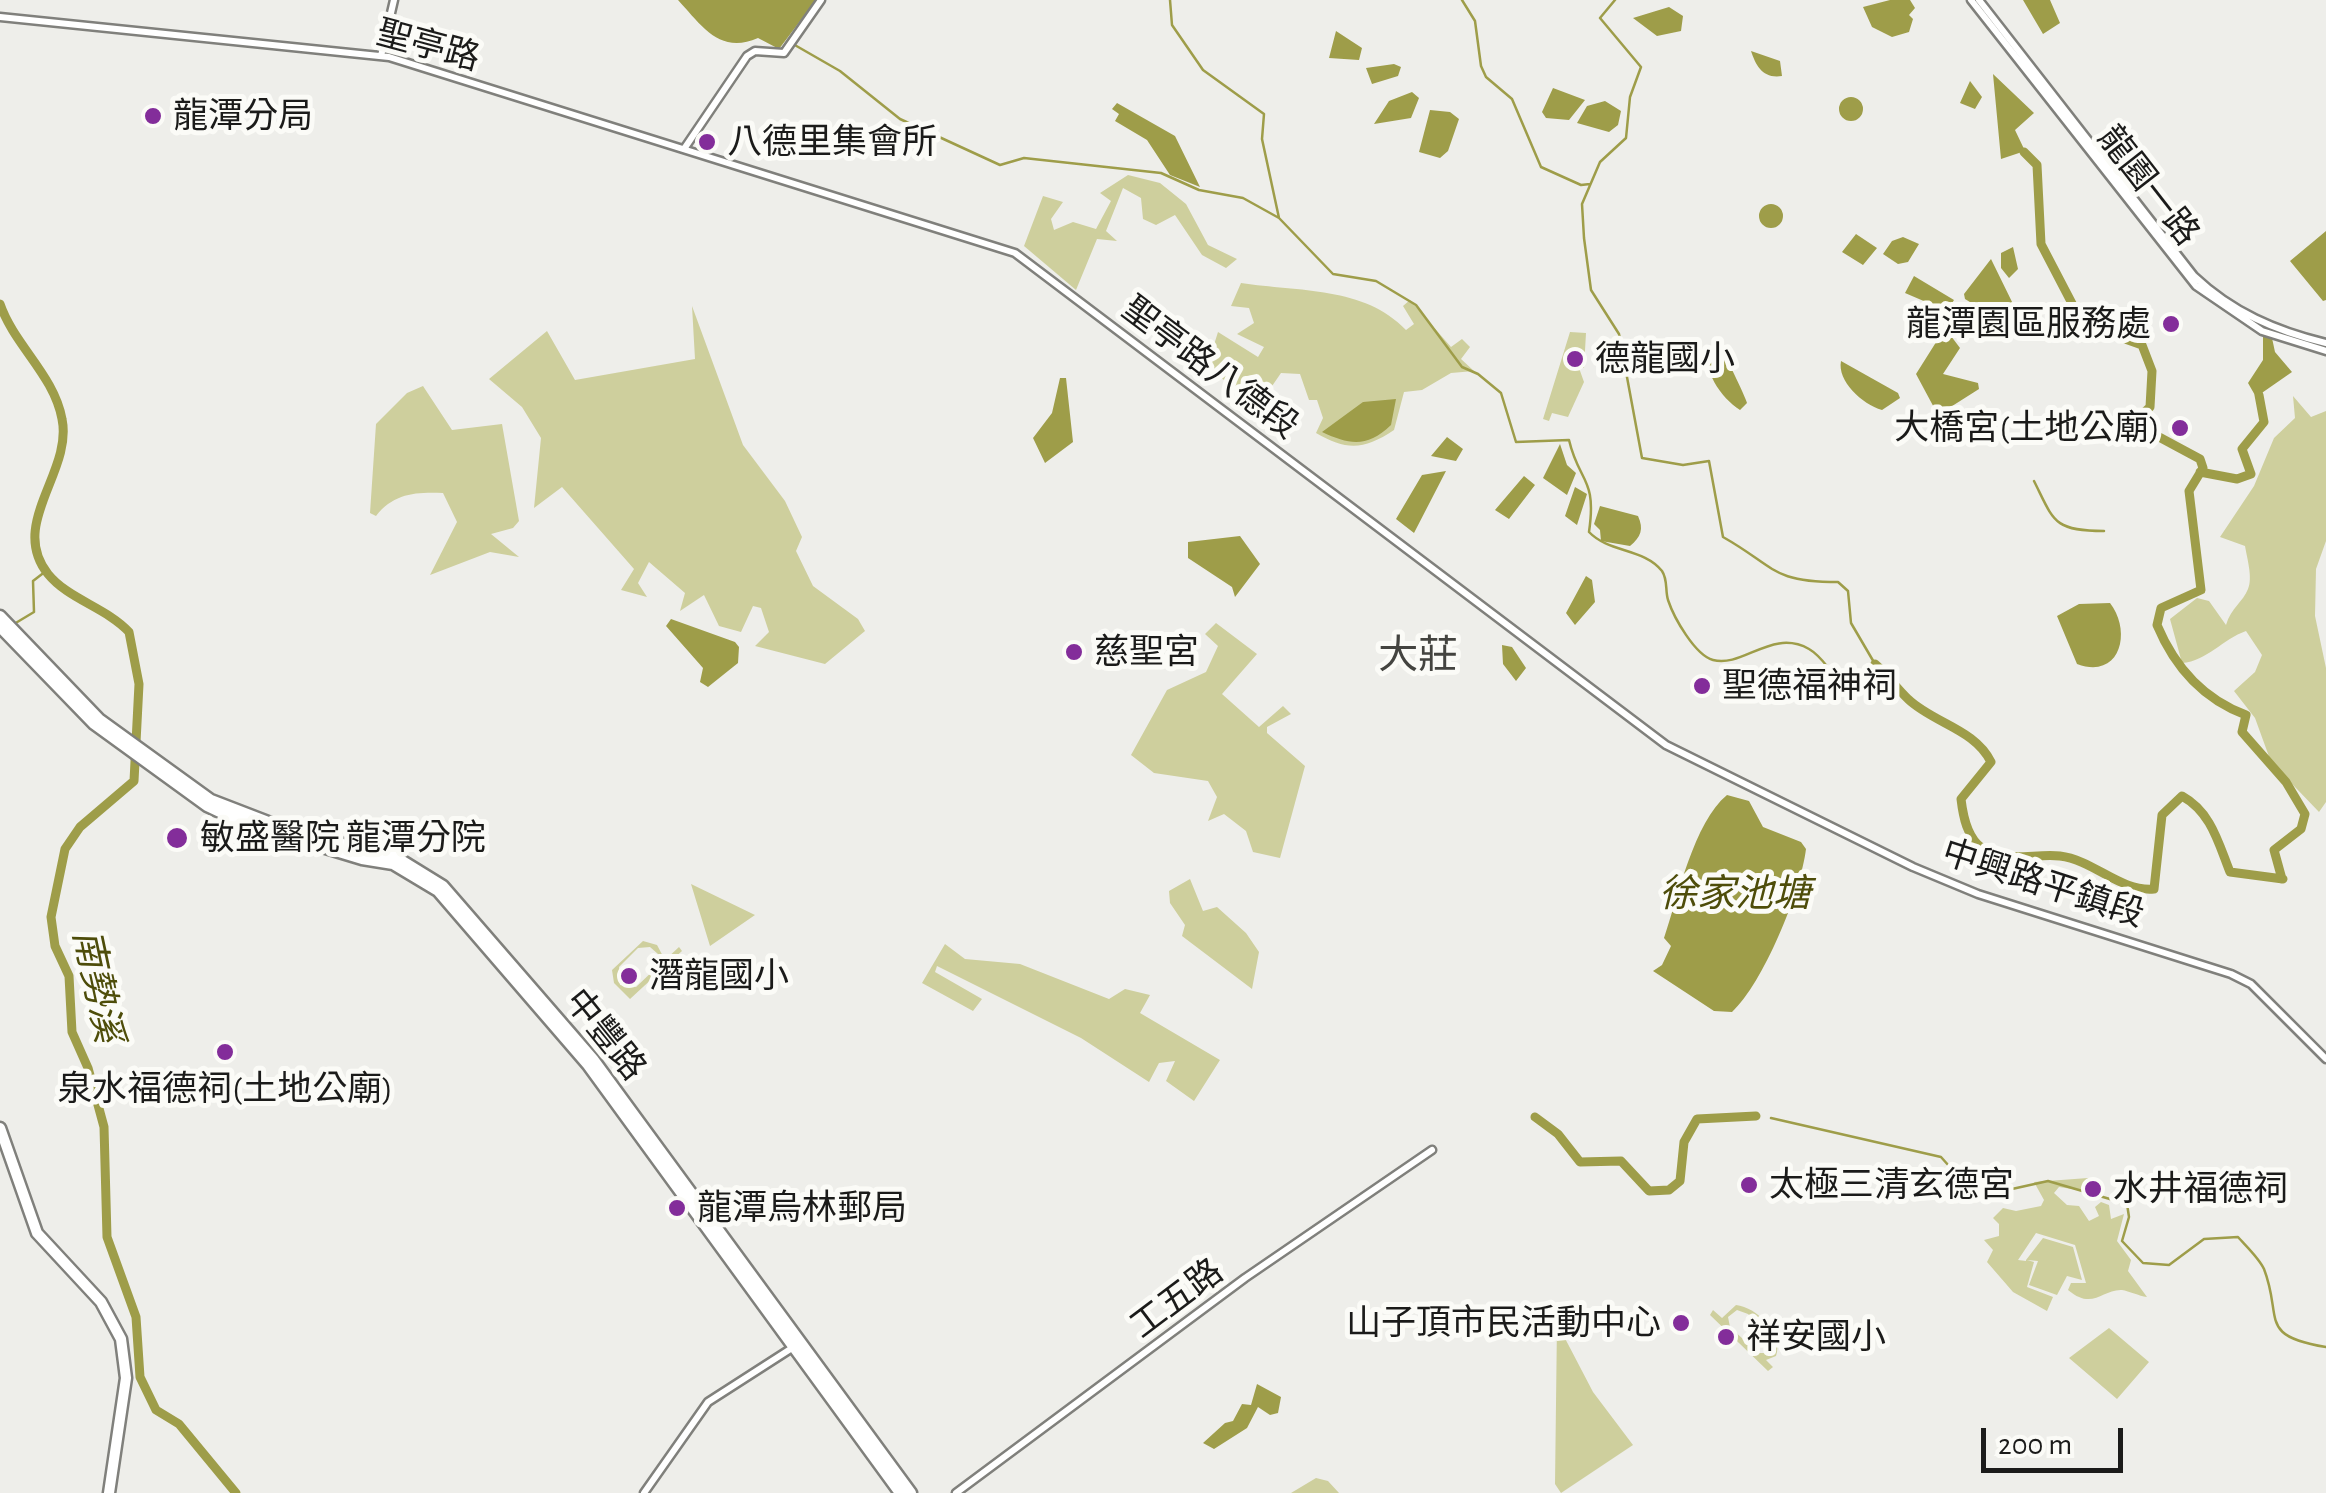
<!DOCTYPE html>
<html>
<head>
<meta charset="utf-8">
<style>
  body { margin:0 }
  #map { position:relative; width:2326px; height:1493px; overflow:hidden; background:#eeeeea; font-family:"Alegreya Sans",sans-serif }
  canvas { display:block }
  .scale { position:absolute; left:1981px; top:1428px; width:142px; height:45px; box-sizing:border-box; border:5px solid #1b1b1a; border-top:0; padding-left:12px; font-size:30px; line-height:35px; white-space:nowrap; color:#1b1b1a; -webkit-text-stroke:8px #fbfbf7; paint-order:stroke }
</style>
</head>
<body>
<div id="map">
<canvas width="2326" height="1493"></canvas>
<div class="scale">200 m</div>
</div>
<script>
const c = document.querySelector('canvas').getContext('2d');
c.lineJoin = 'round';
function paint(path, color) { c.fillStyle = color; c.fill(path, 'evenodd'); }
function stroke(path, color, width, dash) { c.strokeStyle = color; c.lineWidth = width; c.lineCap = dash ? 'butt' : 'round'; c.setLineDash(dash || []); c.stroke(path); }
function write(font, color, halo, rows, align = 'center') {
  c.font = font + ' "Alegreya Sans","Noto Sans TC",sans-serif'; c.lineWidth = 10; c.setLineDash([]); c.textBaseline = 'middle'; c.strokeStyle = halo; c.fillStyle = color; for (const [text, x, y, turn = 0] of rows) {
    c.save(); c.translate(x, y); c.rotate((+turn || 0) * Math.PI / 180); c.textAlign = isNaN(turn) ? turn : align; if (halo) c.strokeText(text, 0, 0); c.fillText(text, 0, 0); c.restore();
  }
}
const green = new Path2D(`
  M1128,175L1160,183L1186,204L1208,245L1237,259L1226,268L1202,255L1175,215L1156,225L1143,219L1141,198L1123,188L1106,231L1117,241L1097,239L1076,290L1024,246L1043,196L1063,202L1051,219L1054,230L1073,222L1096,229L1111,201L1100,193Z
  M1241,283C1299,292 1364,286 1406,330L1414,324L1403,306L1410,300L1451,347L1462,339L1470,347L1461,359L1474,371L1451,373L1422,390L1404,392L1394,430C1364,450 1347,451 1316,433L1323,418L1317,400H1309L1300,374L1281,373L1270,389L1239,388L1206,370L1218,332L1258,357L1264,347L1237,334L1254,323L1249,308L1231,306Z
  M692,306L743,445L785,501L802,537L796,551L813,586L858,619L865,631L825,664L755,646L769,632L761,608L753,606L741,632L719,626L704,595L680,611L685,593L649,562L638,583L647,597L621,590L634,569L562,487L534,508L541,438L522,407L489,379L547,331L575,380L695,359Z
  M1570,332L1586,333L1584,368H1579L1584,382L1568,417L1552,413L1549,421L1543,419Z
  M423,386L452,430L502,424L519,521L513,528L491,534L519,557L490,552L430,575L457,522L443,493C416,492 394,493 376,516L370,513L376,424L407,393Z
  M2293,396L2311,417L2326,411V541L2316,569L2315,616L2326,668V802L2319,812L2271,762L2255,718L2234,691L2255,672L2262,655L2246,631C2223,639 2207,661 2182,663L2170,619L2197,598L2209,601L2226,625C2231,608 2243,602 2248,589C2253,578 2247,558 2245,546L2220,537L2254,486L2274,438L2295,418Z
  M1216,623L1257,654L1222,694L1259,727L1283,706L1291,714L1267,727V733L1305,766L1280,858L1253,852L1246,831L1224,814L1208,821L1217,797L1208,781L1154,773L1131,755L1167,690L1206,672L1218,646L1205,634Z
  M1190,879L1203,911L1217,907L1246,933L1259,952L1252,989L1182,936L1185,925L1170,903L1169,891Z
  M691,884L755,915L710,946Z
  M643,941L657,945L665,960L679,947L682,951L630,999L614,983L612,970ZM650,947L658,954L656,968L636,987L620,985L619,967L638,948Z
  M945,944L965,959L1020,964L1109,999L1125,989L1150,995L1140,1013L1220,1060L1194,1101L1166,1081L1175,1061L1159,1063L1149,1082L1081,1038L937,966L935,972L982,999L973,1011L922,983Z
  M2088,1178L2093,1181L2085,1191L2059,1187L2054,1193L2067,1205L2079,1206L2089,1221L2099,1216L2095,1207L2101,1202L2109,1205L2111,1219L2124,1214L2117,1241L2131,1260L2128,1271L2147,1297C2139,1296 2129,1291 2122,1290C2102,1289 2093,1311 2068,1290L2071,1283H2086L2075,1245L2036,1233L2018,1260L2026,1261V1260L2043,1238L2073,1247L2082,1280L2067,1276L2057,1295L2029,1285L2038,1261L2027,1260L2034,1262L2027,1287L2053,1297L2047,1311L2013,1292L1987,1262L1993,1250L1984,1240L1999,1236V1224L1993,1218L2003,1208L2016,1211L2041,1206L2044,1200L2034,1182Z
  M1736,1305C1757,1307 1784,1335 1776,1356L1766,1360L1773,1367L1768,1371L1710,1315L1713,1310L1722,1318ZM1737,1310L1748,1314L1771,1336V1353H1758L1730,1327L1728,1317Z
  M1557,1323L1593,1392L1633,1445L1561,1493L1555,1484Z
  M2109,1328L2149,1362L2117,1399L2069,1358Z
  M1316,1478L1328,1481L1339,1493H1291Z`);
const water = new Path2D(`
  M678,0H816L779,49L758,38C720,55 702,26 678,0Z
  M1890,0H1910L1915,8L1909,15L1913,19L1909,32L1892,37L1872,27L1863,7Z
  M2023,0H2050L2060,23L2043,34Z
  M1669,7L1683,16L1681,31L1657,36L1633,18Z
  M1336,31L1362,48L1359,60L1329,58Z
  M1751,51L1780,61L1782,76C1763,79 1756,66 1751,51Z
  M1394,64L1401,67L1398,76L1372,84L1366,68Z
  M1993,74L2034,113L2015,130L2025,151L2001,159Z
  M1970,81L1982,97L1975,109L1960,103Z
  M1553,88L1585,100L1569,120L1546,118L1542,112Z
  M1412,92L1419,98L1411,118L1374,124L1389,101Z
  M1839 109a12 12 0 1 1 24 0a12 12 0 1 1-24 0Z
  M1605,101L1621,111L1618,125L1609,132L1577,123L1587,106Z
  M1117,103L1175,136L1200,187L1170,175L1147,140L1115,121L1119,114L1112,109Z
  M1430,110L1450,112L1459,119L1448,151L1440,158L1419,152Z
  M1759 216a12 12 0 1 1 24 0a12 12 0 1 1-24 0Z
  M2326,231V300L2323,301L2290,261Z
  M1856,234L1877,248L1863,265L1842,252Z
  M1903,237L1919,244L1908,262L1898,264L1883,254L1892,241Z
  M2013,247L2018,269L2009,278L2001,268V253Z
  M1991,259L2015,308V317L1986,312L1965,299L1964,294Z
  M1914,276L1954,300L1947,311L1905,293Z
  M1945,328L1960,348L1943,374L1978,383L1979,389L1938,415L1916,374Z
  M2263,335L2272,338L2275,352L2292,372L2256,397L2248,383L2263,360Z
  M1719,345C1723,350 1746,398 1747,403L1740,410C1721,398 1701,369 1709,346Z
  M1841,361L1898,393L1900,398L1882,410C1862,404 1837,381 1841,361Z
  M1060,378H1066L1073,442L1045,463L1033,438L1052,413Z
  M1396,399L1391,425C1367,448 1350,445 1322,432L1363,402Z
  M1447,437L1463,449L1456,461L1431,456Z
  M1560,444L1567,465L1576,473L1567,495L1543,478Z
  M1446,471L1414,533L1396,519L1422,475Z
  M1524,476L1535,485L1509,519L1495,510Z
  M1575,487L1587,494L1577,525L1565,516Z
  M1600,506L1638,516C1644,529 1641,537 1630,546L1601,541L1600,530L1594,524Z
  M1240,536L1260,564L1235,597L1232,587L1188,558V542Z
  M1586,576L1592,580L1595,602L1575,625L1566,613Z
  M2110,603C2132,631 2121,680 2077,664L2057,616L2079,604Z
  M671,619L735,642L739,647L738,663L708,687L700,682L703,668L666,626Z
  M1502,645L1512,647L1526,668L1516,681L1503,664Z
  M1727,795L1749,801L1763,827L1801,842L1806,849C1801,891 1763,984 1732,1012L1714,1011L1653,971L1662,965L1671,946L1664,938C1678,897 1694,822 1727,795Z
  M1257,1384L1281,1397L1278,1413L1270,1415L1258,1407L1247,1428L1214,1449L1203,1443L1225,1423L1233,1421L1242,1404L1251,1405Z`);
const stream = new Path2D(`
  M1170,0L1172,25L1203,70L1264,114L1262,139L1279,218
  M1462,0L1475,21L1481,66L1486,77L1512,99L1541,167L1581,185L1590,184
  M793,44L840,71L900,119L1000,165L1024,158L1161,173L1199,190L1243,198L1279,218L1333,274L1376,281L1416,305L1462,367L1478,374L1501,393L1516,442L1569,440C1579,483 1597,477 1589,532C1609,553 1644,548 1662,571C1668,580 1665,590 1668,600C1674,618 1695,655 1713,660C1743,668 1772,628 1809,649C1825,658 1831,677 1847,685L1875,664L1851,623L1848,591L1838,582C1771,582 1776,567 1723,537L1709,461L1683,465L1642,458L1619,334L1591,290L1584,238L1582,204L1600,162L1626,138L1630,97L1641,67L1600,18L1615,0
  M2034,481C2054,521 2053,531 2104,531
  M14,624L34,612L33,581L46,571
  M1771,1118L1941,1157L1957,1175L2012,1189L2048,1181L2127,1204L2129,1217L2122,1241L2143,1263L2169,1265L2204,1239L2238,1237C2246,1246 2259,1258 2264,1269C2283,1318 2257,1336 2326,1347`);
const river = new Path2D(`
  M2024,152L2037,165L2041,244L2077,313L2097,329L2142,345L2152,371L2150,407L2133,423L2200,459L2203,468L2189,491L2201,590L2161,608L2157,625C2175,668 2203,699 2246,715L2242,732L2286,782L2305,814L2301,829L2274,850L2282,879
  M0,304C14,345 54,375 62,419C73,472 8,524 48,574C68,599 107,608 129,632L139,684L134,781L80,827L65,849L51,917L55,946L69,976L72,1032L88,1068L104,1127L107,1237L136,1317L140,1377L156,1410L179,1424L236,1493
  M2200,472L2237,479L2251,474L2242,449L2264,422L2259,395
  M1875,664C1888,675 1896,688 1908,699C1933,723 1975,729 1991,762L1961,799C1963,816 1967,838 1982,848C2004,864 2035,853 2060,856C2094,860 2120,892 2154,889L2162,815L2182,796C2211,812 2218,842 2230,872L2283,879
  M1535,1117L1558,1134L1580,1162L1621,1161L1649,1191L1669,1190L1680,1181L1684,1142L1697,1119L1756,1116`);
const minor = new Path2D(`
  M1971,0L2196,286L2262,331L2326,351
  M1979,0L2194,276C2232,312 2276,331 2326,343
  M0,17L389,57L1015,253L1666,745L1913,867L1978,894L2231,974L2251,984L2326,1059
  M381,56L394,0
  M684,149L747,56L755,51L784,53L821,0
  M644,1493L708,1402L792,1348
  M956,1493L1245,1278L1432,1150`);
const major = new Path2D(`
  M0,616L99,719L211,800L294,832L396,857L443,886L593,1059L911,1493
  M0,627L94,724L207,806L243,823L362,859L393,864L438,891L588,1065L900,1493
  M0,1128L37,1233L101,1302L121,1339L126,1378L109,1493`);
const markers = [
  [153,116,10,"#832d9a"],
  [707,142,10,"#832d9a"],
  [2171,324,10,"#832d9a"],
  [1575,359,10,"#832d9a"],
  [2180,428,10,"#832d9a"],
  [1074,652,10,"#832d9a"],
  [1702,686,10,"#832d9a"],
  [177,838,12,"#832d9a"],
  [629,976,10,"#832d9a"],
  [225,1052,10,"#832d9a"],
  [1749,1185,10,"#832d9a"],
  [2093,1189,10,"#832d9a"],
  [677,1208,10,"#832d9a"],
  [1681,1323,10,"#832d9a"],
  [1726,1337,10,"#832d9a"]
];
const streetNames = [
  ["聖亭路",428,46,15],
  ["龍園一路",2148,186,52],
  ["聖亭路八德段",1210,368,37],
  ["中興路平鎮段",2043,884,18],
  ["中豐路",605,1035,51],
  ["工五路",1177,1299,-37]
];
const poiNames = [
  ["龍潭分局",173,116],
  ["八德里集會所",727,142],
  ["龍潭園區服務處",2151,324,"right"],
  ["德龍國小",1595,359],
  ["大橋宮(土地公廟)",2160,428,"right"],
  ["慈聖宮",1094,652],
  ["聖德福神祠",1722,686],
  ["敏盛醫院 龍潭分院",200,838],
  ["潛龍國小",649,976],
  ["泉水福德祠(土地公廟)",225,1089,"center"],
  ["太極三清玄德宮",1769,1185],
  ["水井福德祠",2113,1189],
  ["龍潭烏林郵局",697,1208],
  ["山子頂市民活動中心",1661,1323,"right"],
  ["祥安國小",1746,1337]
];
const waterNames = [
  ["徐家池塘",1735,895],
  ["南勢溪",97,986,78]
];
const quarterNames = [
  ["大莊",1418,656]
];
paint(green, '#cecf9d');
paint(water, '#9e9d49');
stroke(stream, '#9e9d49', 2.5);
stroke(river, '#9e9d49', 9);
stroke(minor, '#80807c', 11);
stroke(major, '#80807c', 15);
stroke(minor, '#fff', 6);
stroke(major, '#fff', 10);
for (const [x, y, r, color] of markers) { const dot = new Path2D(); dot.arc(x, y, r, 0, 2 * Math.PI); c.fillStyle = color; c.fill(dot); stroke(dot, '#fbfbf7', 4); }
write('35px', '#1b1b1a', '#fbfbf7', streetNames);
write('35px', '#1b1b1a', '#fbfbf7', poiNames, 'left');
write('italic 38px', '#4e4d0a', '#fbfbf7', waterNames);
write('40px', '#444440', '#fbfbf7', quarterNames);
</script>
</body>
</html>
